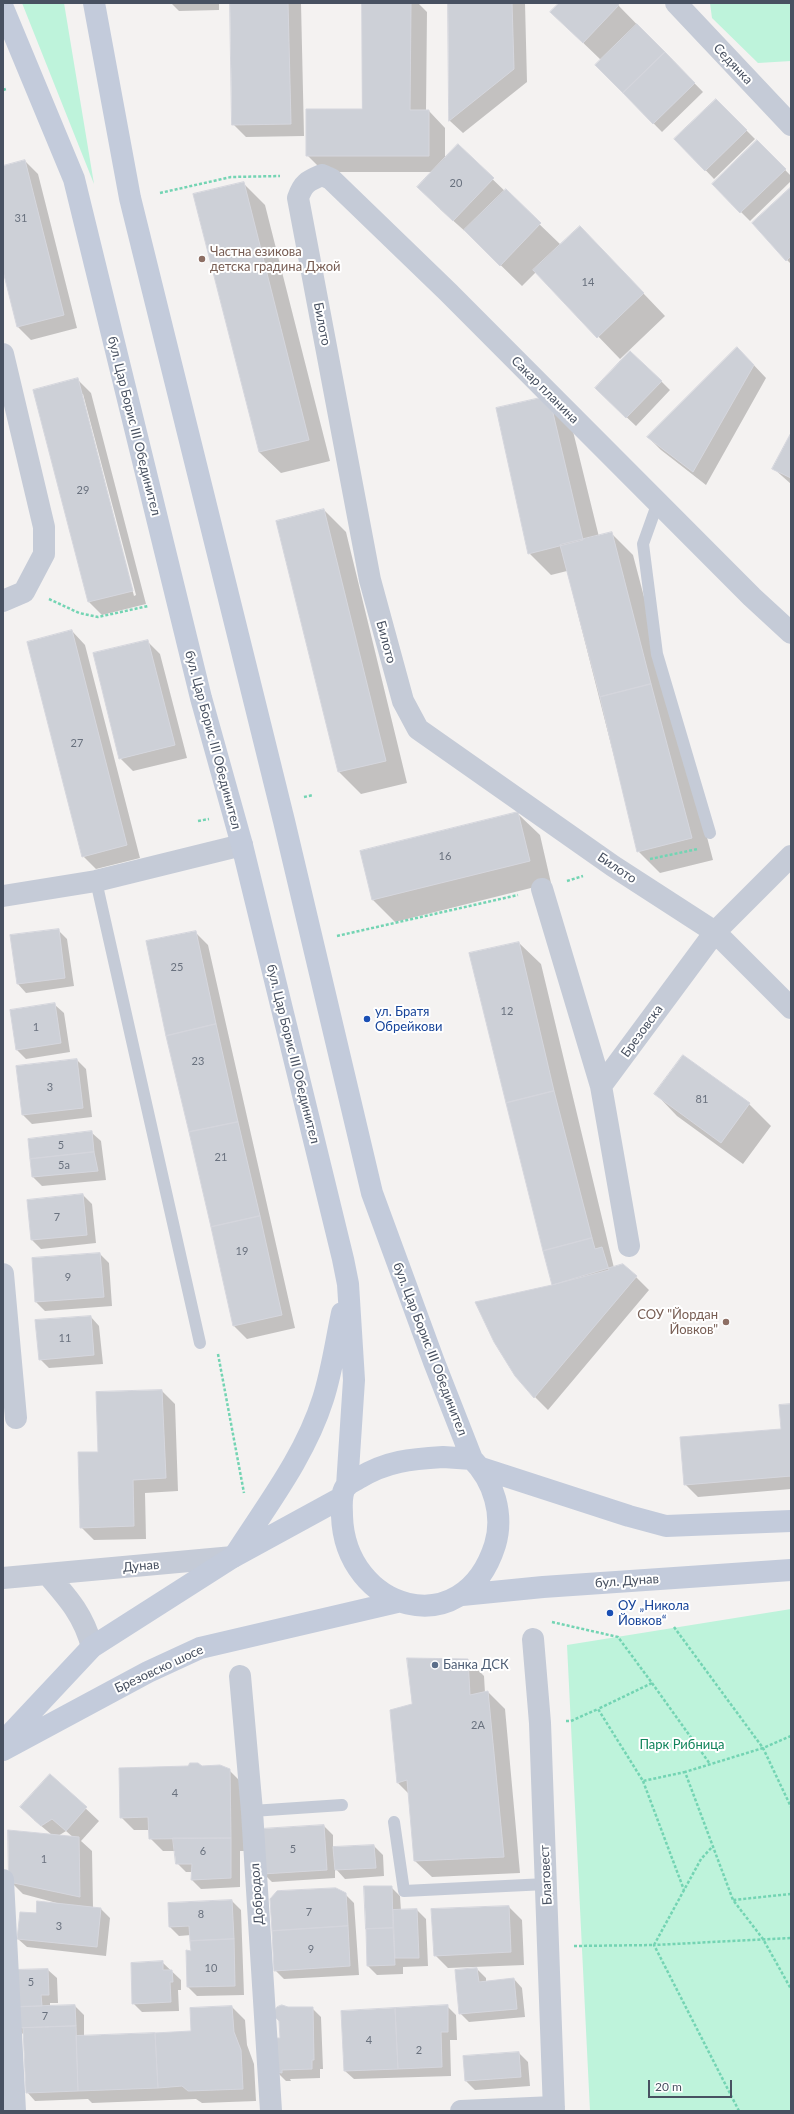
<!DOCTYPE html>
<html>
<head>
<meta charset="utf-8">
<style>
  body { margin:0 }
  #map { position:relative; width:794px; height:2114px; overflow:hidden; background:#f4f2f1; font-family:Lato,sans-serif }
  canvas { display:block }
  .frame { position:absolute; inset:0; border:4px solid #485161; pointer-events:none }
  .scale { position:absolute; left:648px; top:2080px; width:84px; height:18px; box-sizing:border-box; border:2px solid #485161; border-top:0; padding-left:5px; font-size:12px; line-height:14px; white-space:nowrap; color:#485161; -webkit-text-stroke:3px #fff; paint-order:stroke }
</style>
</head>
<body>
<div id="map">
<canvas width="794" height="2114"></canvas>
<div class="frame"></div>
<div class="scale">20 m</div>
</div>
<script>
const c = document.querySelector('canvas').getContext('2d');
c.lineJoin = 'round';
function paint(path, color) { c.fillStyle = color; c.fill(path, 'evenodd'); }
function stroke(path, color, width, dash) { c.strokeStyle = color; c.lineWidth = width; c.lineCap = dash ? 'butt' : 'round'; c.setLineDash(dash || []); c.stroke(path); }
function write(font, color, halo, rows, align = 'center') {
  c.font = font + ' Lato,sans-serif'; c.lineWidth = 4; c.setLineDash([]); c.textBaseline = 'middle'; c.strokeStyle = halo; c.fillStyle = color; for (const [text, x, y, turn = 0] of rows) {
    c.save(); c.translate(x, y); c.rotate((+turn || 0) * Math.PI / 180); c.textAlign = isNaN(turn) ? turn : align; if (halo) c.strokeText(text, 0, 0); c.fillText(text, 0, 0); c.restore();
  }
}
const green = new Path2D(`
  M22,3H64L94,184Z
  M710,3H791V61L758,63L712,18Z
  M791,1609V2111H590L567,1645Z`);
const shadow = new Path2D(`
  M171,3H219V10L179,11Z
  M231,3H301L304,136L246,137L233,124Z
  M363,3H418L427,12L426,111H429L445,128V160L458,146L561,245L601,249L665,316L620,359L536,272L522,286L476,241L440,209L433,172H324L307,155L363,110Z
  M449,3H525L527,82L463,133L450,121Z
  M560,3H616L703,92L662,132L596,65L601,60L551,12Z
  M716,100L755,139L714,179L676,139Z
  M757,141L791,176V181L750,221L713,184Z
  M25,161L38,174L77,328L31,340L18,327L3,267V167Z
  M243,183L265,205L330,461L281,473L259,452Z
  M791,188V264L787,260Z
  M750,361L766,378L706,485L661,450L648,437Z
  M78,380L91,393L146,604L102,615L89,602L34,391ZM81,394H83L136,595L134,596Z
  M661,381L670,390L636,426L605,397Z
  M549,397L570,419L599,537L611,533L633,555L713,860L660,873L638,851L567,571L551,575L529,553Z
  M791,435V484L773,468Z
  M324,510L346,532L407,783L361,794L339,772L278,522Z
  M72,631L85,645L140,858L96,869L83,856Z
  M147,641L160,654L187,758L133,771L120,758Z
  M518,814L540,835L551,883L395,922L373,900L361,852Z
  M58,930L67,939L74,986L26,993L18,984Z
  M195,932L208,945L295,1328L247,1339L234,1326L147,941Z
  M519,943L541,964L614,1268L636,1277L649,1290L548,1410L535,1397L554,1285Z
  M55,1005L64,1013L70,1052L26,1059L17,1050Z
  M77,1060L86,1069L92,1117L32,1124L23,1115L18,1067Z
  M656,1094L749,1104L771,1126L743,1164L677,1116Z
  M92,1133L101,1141L106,1180L42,1186L33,1177Z
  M83,1195L92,1204L96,1243L41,1249L32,1240Z
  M100,1254L109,1263L112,1306L45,1311L36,1302Z
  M91,1317L99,1326L103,1364L49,1368L40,1359Z
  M162,1391L175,1404L178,1491L145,1493L146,1539L94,1540L81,1527L99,1453Z
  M791,1405V1489L698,1497L685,1484L782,1430Z
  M468,1660L484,1676L485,1693L488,1692L505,1709L520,1873L432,1877L415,1861L409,1794L398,1783L391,1710L414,1705Z
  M201,1767L229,1770L242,1783L244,1851H240V1887L201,1889L192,1880V1872H186L177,1863L175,1851H163L150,1838L149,1830H134L121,1817Z
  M50,1775L99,1821L81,1841L92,1851L93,1908L101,1909L110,1918L106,1956L27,1947L18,1939L37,1914L68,1906L23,1894L10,1881L52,1835L34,1820ZM66,1831L74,1838L58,1836Z
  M324,1826L333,1835V1848L374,1846L383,1855L384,1876L345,1879L335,1868V1878L272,1882L263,1873Z
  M391,1887L400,1896L401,1911L417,1910L426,1919L428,1966L403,1967V1974L377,1975L368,1966Z
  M345,1894L354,1903L359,1975L284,1979L275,1970Z
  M232,1901L241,1910L244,1995L197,1996L188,1987L192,1952L191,1935L179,1936L170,1927L169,1904Z
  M509,1907L522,1920L524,1965L448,1968L435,1955Z
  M162,1962L181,1980V1990H178L179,2011L142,2012L133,2003Z
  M477,1969L486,1978V1982L514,1979L522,1988L525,2017L469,2022L460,2013Z
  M48,1970L57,1978L58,2003H50V2007L75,2006L84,2015V2037L192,2032L232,2007L245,2020L247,2045L254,2064L256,2101L202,2103L196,2099L92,2103L88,2099L35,2101L27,2092L25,2036L16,2027L14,1971Z
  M447,2006L456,2015L457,2040H450L451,2076L354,2079L345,2071Z
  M312,2008L321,2017L323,2069H320V2078L290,2079L291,2081H286L277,2072L281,2039Z
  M519,2053L528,2062L530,2086L475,2090L466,2081Z`);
const building = new Path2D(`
  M230,3H288L291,124L232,125Z
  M362,3H411L410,110H429V156H306V109H362Z
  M448,3H512L514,69L449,121Z
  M559,3H617L619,5L583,43L550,12Z
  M637,24L665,52L623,93L595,65Z
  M665,52L695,83L653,124L623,93Z
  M716,99L747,130L705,171L674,139Z
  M757,140L786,169L740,213L712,184Z
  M458,144L494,178L453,221L417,187Z
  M25,160L64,315L17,327L3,271V166Z
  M244,182L309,440L259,452L193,194Z
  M791,187V256L786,261L752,223Z
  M506,189L541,223L500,266L464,230Z
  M580,226L644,293L597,338L533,270Z
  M737,347L754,365L693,472L647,437Z
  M630,351L662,381L626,418L595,388Z
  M78,378L133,591L88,602L33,390Z
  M549,396L583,540L528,554L496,408Z
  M791,433V478L772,469Z
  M324,509L386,761L338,772L276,521Z
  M612,532L651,684L600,697L560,545Z
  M72,630L127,845L82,857L27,642Z
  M148,640L175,745L119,759L93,653Z
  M651,684L692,838L637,852L600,697Z
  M518,812L530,861L372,900L360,851Z
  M59,929L65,978L17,984L10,935Z
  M196,931L216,1024L166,1036L146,941Z
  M519,942L554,1091L506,1103L469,953Z
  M55,1003L61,1043L16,1050L10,1010Z
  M216,1024L238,1122L189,1132L166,1036Z
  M683,1055L750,1103L721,1143L654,1094Z
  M77,1059L83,1108L22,1115L16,1066Z
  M554,1091L592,1238L543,1251L506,1103Z
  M238,1122L260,1216L211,1227L189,1132Z
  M92,1131L94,1152L30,1159L28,1139Z
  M94,1152L98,1171L32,1177L30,1159Z
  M83,1194L87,1235L31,1240L27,1200Z
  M260,1216L282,1315L233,1326L211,1227Z
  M592,1238L595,1249L602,1247L609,1270L552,1285L543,1251Z
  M100,1253L104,1297L35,1302L32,1258Z
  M623,1264L637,1276L534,1398L515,1376L494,1342L475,1302L552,1285Z
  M91,1316L94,1355L39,1360L35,1320Z
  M162,1390L166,1478L133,1480L134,1526L80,1528L78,1452H98L96,1392Z
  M791,1404V1476L684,1485L680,1437L781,1429L779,1405Z
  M407,1658L468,1659L470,1695L488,1691L504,1857L414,1861L407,1780L397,1783L390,1710L412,1704Z
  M190,1763H198L202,1766L220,1765L230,1769L231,1838L149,1839L148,1817L120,1818L119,1768L188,1766Z
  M50,1774L87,1807L66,1831L52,1819L41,1826L20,1807Z
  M324,1825L327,1870L262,1874L260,1829Z
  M8,1830L79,1837L80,1897L9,1882Z
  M173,1838H231V1878L191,1880L192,1864H176Z
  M374,1845L376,1868L335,1870L333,1847Z
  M364,1886H392L393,1928L366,1929Z
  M336,1888L346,1893L348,1926L272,1931L270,1899L277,1891Z
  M232,1900L234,1939L190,1941L189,1926L169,1927L168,1903Z
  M37,1901L101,1908L97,1947L17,1939L20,1912L36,1913Z
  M509,1906L511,1952L434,1956L431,1909Z
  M417,1909L419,1958H395L393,1910Z
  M348,1926L350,1966L274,1971L272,1931Z
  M393,1928L395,1965L367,1966L366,1929Z
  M234,1939L235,1986L187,1987L186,1950L191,1951L190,1941Z
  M163,1961V1970H172L173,1982H170L171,2002L132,2004L131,1963Z
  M477,1968L479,1982L514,1978L517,2009L459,2014L455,1970Z
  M48,1969L49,1995H41L42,2006L15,2007L13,1970Z
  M75,2005L76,2026L15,2028V2007Z
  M282,2005L288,2007H313L314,2060H312V2069L282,2070V2073L276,2072V2038H280L279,2021L275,2017L274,2011L277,2007Z
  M448,2005V2032H441L442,2067L398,2069L395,2008Z
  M232,2006L234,2032L241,2050L243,2089L188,2091L182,2086L158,2088L155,2033L191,2031L190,2008Z
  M395,2008L398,2069L344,2071L341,2011Z
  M76,2026L78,2091L26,2093L23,2028Z
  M155,2033L158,2088L78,2091L76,2036Z
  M519,2052L521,2077L465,2081L463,2056Z`);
const path = new Path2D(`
  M3,90L6,89
  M160,193L231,177L280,176
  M49,599L79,613L98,617L148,606
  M304,797L313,795
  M198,821L209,819
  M650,859L698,849
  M567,881L583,876
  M337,936L518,895
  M218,1354L244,1493
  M552,1622L618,1637L652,1683L598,1709
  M674,1627L763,1748L685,1772L733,1900
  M652,1683L710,1764
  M566,1721H571L598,1709L643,1781L685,1772
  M791,1736L763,1748L791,1807
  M643,1781L684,1890
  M791,1894L733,1900L763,1939L791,1989
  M574,1946L654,1945L701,1859L713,1846
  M739,2111L654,1945L791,1938`);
const service = new Path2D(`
  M658,502L643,544L657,654L710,833
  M96,881L200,1343
  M252,1811L342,1805
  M394,1822L404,1891L546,1884`);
const minor = new Path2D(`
  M676,3L791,125
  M3,354L44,527V554L24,592L3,601
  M791,633L752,597L448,292L331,179L322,175C308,181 303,183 298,198L370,580L403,701L418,729L613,866L715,932L791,1008
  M542,889L601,1086
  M3,896L96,881L242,845
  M629,1246L601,1086L715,932L791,856
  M3,1274L16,1418
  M533,1639L540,1723L554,2111
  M240,1676L252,1811L271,2111
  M3,1880L15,2111
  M461,2111L554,2107`);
const tertiary = new Path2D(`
  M48,1575C69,1599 84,1616 92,1647
  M3,1578L233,1557`);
const secondary = new Path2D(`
  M94,3L130,198L284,821L372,1193L434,1362L472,1459
  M3,8L74,179L201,698L242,845L343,1259L348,1284L354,1380L347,1486
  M443,1457L472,1459C494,1481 504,1515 495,1545C463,1646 345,1610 342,1516C342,1506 340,1495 346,1486C349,1483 355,1481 359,1478C387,1461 411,1459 443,1457Z
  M481,1468L629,1516L666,1526L791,1521
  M235,1555C267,1505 305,1456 323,1399C332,1371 336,1341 342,1313
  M462,1595L543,1587L791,1570
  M3,1742L92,1647L233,1557L341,1498
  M3,1750L148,1672L200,1648L397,1602`);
const markers = [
  [202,259,4,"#8d6e63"],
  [367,1019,4,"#1a4fb4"],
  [726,1322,4,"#8d6e63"],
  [610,1613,4,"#1a4fb4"],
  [435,1665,4,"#5c6f8a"]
];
const numberNames = [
  ["20",456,183],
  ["31",21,218],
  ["14",588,282],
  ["29",83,490],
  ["27",77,743],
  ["16",445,856],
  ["25",177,967],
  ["12",507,1011],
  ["1",36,1027],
  ["23",198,1061],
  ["3",50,1087],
  ["81",702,1099],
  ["5",61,1145],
  ["21",221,1157],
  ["5a",64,1165],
  ["7",57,1217],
  ["19",242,1251],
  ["9",68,1277],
  ["11",65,1338],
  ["2А",478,1725],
  ["4",175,1793],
  ["5",293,1849],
  ["6",203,1851],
  ["1",44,1859],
  ["7",309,1912],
  ["8",201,1914],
  ["3",59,1926],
  ["9",311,1949],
  ["10",211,1968],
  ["5",31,1982],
  ["7",45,2016],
  ["4",369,2040],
  ["2",419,2050]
];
const streetNames = [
  ["Седянка",733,64,47],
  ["Билото",322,324,79],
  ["Сакар планина",545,390,45],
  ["бул. Цар Борис III Обединител",134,426,76],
  ["Билото",386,642,75],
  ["бул. Цар Борис III Обединител",213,740,75],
  ["Билото",617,868,34],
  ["Брезовска",642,1031,-54],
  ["бул. Цар Борис III Обединител",293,1054,76],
  ["бул. Цар Борис III Обединител",430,1349,69],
  ["Дунав",141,1566,-5],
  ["бул. Дунав",627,1581,-4],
  ["Брезовско шосе",159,1669,-25],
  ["Благовест",546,1875,-93],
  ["Добродол",257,1894,-94]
];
const educationNames = [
  ["Частна езикова",210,252],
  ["детска градина Джой",210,267],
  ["СОУ \"Йордан",718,1315,"right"],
  ["Йовков\"",718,1330,"right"]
];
const transitNames = [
  ["ул. Братя",375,1012],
  ["Обрейкови",375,1027],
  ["ОУ „Никола",618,1606],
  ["Йовков“",618,1621]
];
const serviceNames = [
  ["Банка ДСК",443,1665]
];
const parkNames = [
  ["Парк Рибница",682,1745]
];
paint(green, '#bef3db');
paint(shadow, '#0003');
paint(building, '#cdd0d7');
stroke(building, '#d5d6dd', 1);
stroke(path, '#73d4b3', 2.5, [3, 2]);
stroke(service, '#c5cbd7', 12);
stroke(minor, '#c5cbd7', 22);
stroke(tertiary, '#c5cbd7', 22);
stroke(secondary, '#c3cbdb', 22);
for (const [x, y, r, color] of markers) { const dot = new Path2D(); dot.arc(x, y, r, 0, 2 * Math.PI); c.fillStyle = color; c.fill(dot); stroke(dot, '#fff', 1.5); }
write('11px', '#69717e', null, numberNames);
write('13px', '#485161', '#fff', streetNames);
write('13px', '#785e54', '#fff', educationNames, 'left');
write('13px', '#164399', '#fff', transitNames, 'left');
write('13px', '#4e5e75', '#fff', serviceNames, 'left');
write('13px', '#11845b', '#fff', parkNames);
</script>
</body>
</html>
